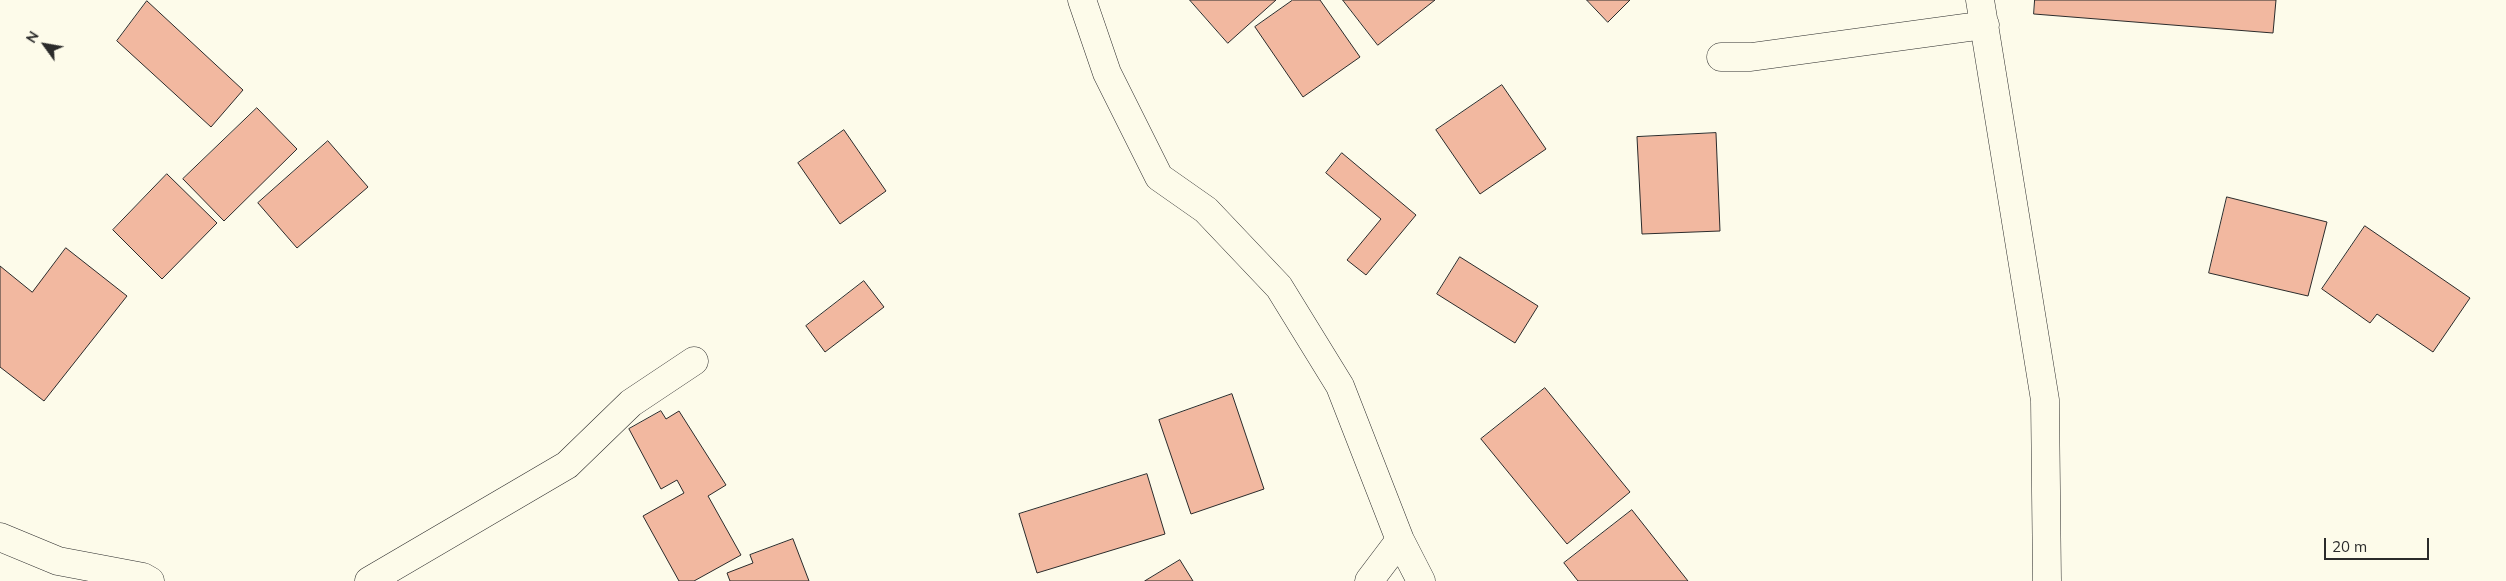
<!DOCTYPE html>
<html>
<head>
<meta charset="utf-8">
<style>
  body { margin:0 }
  #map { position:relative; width:2506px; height:581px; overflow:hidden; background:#fdfbea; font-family:Mulish,sans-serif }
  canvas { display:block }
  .north { position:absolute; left:20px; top:20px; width:50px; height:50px; -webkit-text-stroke:4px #fdfbea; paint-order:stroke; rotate:302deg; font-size:14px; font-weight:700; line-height:20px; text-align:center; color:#2b2b2b }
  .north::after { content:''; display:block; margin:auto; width:18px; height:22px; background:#2b2b2b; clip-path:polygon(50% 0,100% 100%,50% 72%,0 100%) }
  .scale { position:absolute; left:2324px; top:538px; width:105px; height:22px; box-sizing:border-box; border:2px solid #2b2b2b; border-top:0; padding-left:6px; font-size:15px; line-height:18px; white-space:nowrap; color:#2b2b2b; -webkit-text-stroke:4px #fdfbea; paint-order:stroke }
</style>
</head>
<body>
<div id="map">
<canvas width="2506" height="581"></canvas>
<div class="north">N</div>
<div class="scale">20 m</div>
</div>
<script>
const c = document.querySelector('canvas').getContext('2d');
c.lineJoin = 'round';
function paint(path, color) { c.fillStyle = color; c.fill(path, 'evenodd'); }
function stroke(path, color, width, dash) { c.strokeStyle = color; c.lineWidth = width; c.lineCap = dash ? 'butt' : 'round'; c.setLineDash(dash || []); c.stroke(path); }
const building = new Path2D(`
  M1190,0H1276L1228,43Z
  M1293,0H1320L1360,57L1303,97L1255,27Z
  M1343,0H1435L1378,45Z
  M1587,0H1630L1608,22Z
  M2035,0H2276L2273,33L2034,14Z
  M147,1L243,90L211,127L117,41Z
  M1502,85L1546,149L1480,194L1436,130Z
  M257,108L297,149L224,221L183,179Z
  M844,130L886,191L840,224L798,163Z
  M1716,133L1720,231L1642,234L1637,137Z
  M328,141L368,187L297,248L258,203Z
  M1342,153L1416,215L1366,275L1347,260L1381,219L1326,173Z
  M167,174L217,223L162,279L113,230Z
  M2227,197L2327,222L2308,296L2209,273Z
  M2365,226L2470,298L2433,352L2377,314L2370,323L2322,289Z
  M66,248L127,296L44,401L0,367V266L32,292Z
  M1460,257L1538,306L1515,343L1437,294Z
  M864,281L884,307L825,352L806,326Z
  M1545,388L1630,492L1567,544L1481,439Z
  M1232,394L1264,489L1191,514L1159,420Z
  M661,411L666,419L679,411L726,485L708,496L741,555L694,581H679L643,516L684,493L677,480L661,489L629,429Z
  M1147,474L1165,534L1037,573L1019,514Z
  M1632,510L1688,581H1578L1564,563Z
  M793,539L809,581H730L727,573L753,563L750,555Z
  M1180,560L1193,581H1145Z`);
const minor = new Path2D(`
  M1082,0L1107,73L1159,177L1206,210L1279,287L1340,386L1400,540L1421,581
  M1980,0L2045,400L2047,581
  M1721,57H1751L1985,25
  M0,537L58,561L143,577L150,581
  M369,581L567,465L631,403L694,361
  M1369,581L1400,540`);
paint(building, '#f2b8a0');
stroke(building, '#2b2b2b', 1);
stroke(minor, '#2b2b2b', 29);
stroke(minor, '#fdfbea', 28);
</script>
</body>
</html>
